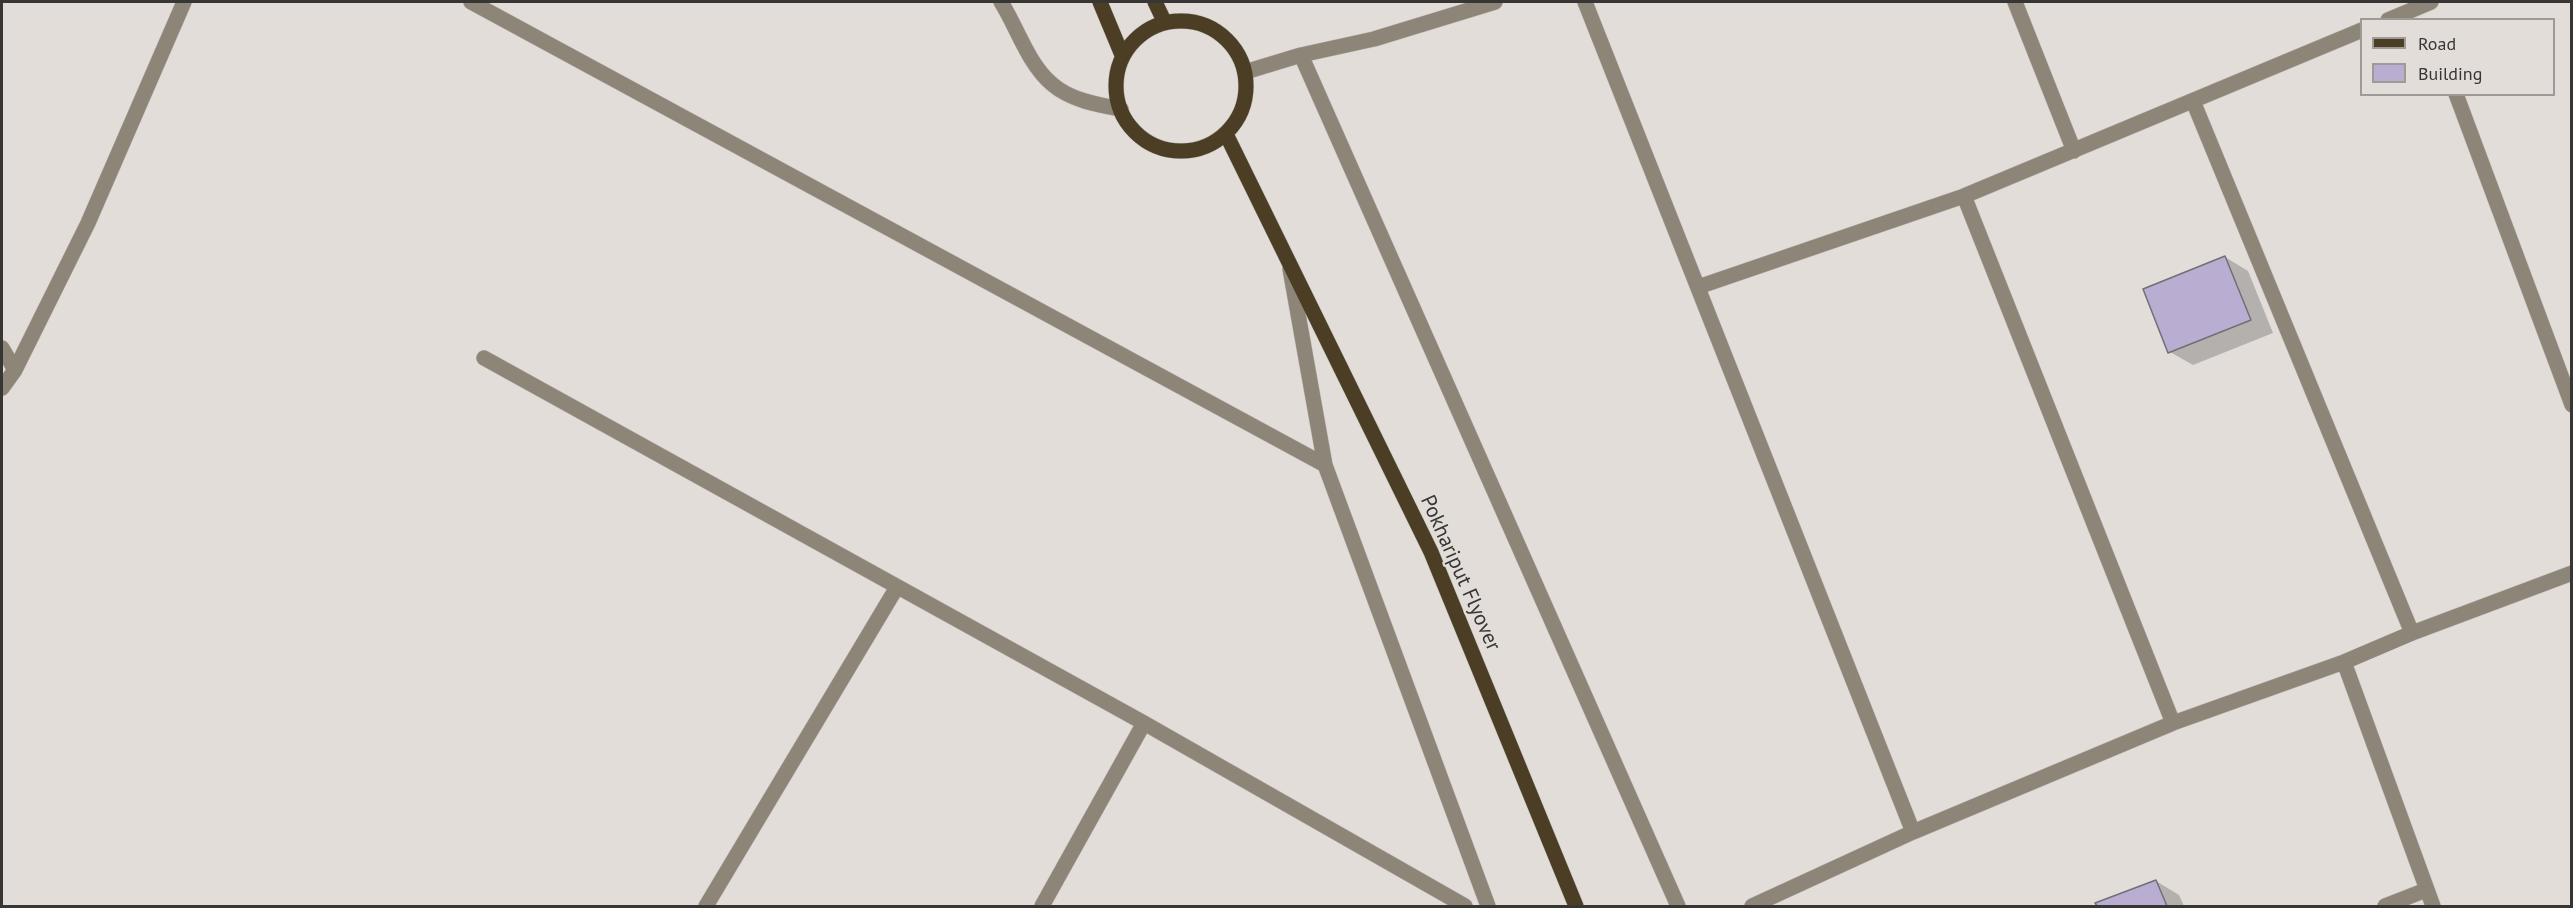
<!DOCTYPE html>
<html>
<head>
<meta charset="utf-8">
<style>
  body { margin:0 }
  #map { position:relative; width:2573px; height:908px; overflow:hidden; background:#e2ddd9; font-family:"PT Sans",sans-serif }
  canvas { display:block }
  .frame { position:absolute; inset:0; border:3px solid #373634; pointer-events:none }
  .legend { position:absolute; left:2360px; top:18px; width:195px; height:78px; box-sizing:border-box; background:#e2ddd9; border:2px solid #9e9a97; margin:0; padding:8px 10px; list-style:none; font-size:18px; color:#373634 }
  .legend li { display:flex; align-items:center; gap:12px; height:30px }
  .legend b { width:30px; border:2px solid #9e9a97 }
</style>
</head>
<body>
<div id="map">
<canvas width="2573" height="908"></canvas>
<div class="frame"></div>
<ul class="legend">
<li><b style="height:8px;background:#4c3e24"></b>Road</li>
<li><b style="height:16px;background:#b9add2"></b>Building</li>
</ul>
</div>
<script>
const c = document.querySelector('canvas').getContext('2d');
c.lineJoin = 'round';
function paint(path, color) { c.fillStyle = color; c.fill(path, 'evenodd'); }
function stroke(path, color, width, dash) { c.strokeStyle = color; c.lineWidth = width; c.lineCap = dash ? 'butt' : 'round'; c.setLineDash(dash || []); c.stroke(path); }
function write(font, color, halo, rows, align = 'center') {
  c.font = font + ' "PT Sans",sans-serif'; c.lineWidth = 4.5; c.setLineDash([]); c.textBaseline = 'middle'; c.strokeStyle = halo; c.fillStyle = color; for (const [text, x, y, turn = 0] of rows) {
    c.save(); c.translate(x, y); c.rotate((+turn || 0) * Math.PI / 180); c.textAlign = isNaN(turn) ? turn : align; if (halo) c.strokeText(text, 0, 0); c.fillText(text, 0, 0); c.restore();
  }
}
const shadow = new Path2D(`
  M2225,257L2248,271L2273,333L2193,365L2170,352Z
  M2156,881L2179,895L2184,906H2098L2097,904Z`);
const building = new Path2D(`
  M2225,256L2251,320L2168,353L2143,289Z
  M2156,880L2167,906H2097L2095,903Z`);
const minor = new Path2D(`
  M471,2L1325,465L1290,269
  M1001,2C1017,27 1028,64 1052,84C1070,100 1098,105 1121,109
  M1585,2L1913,832
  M2015,2L2074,151
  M2388,20L2431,2
  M1301,55L1678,906
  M1245,72L1301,55L1374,39L1495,2
  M2456,94L2572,405
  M2193,101L2412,633
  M1964,196L2173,723
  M1698,287L1964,196L2362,30
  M2,348L15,370
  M484,358L1144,723L1465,906
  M2,388L15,370L88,223L184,2
  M1325,465L1488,906
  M2344,662L2433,906
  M706,906L897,587
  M1042,906L1144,723
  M1752,906L1913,832L2173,723L2344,662L2412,633L2572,573
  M2385,906L2426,890`);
const major = new Path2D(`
  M1100,2L1122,55
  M1155,2L1165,23
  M1116 86a65 65 0 1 1 130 0a65 65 0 1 1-130 0Z
  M1226,134L1431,552L1576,906`);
const streetNames = [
  ["Pokhariput Flyover",1460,573,66]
];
paint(shadow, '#0003');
paint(building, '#b9add2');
stroke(building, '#716f74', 1.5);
stroke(minor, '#bcb8b5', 16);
stroke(major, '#bcb8b5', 16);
stroke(minor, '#8d8577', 15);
stroke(major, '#4c3e24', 15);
write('21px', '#373634', '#e2ddd9', streetNames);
</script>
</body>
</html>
